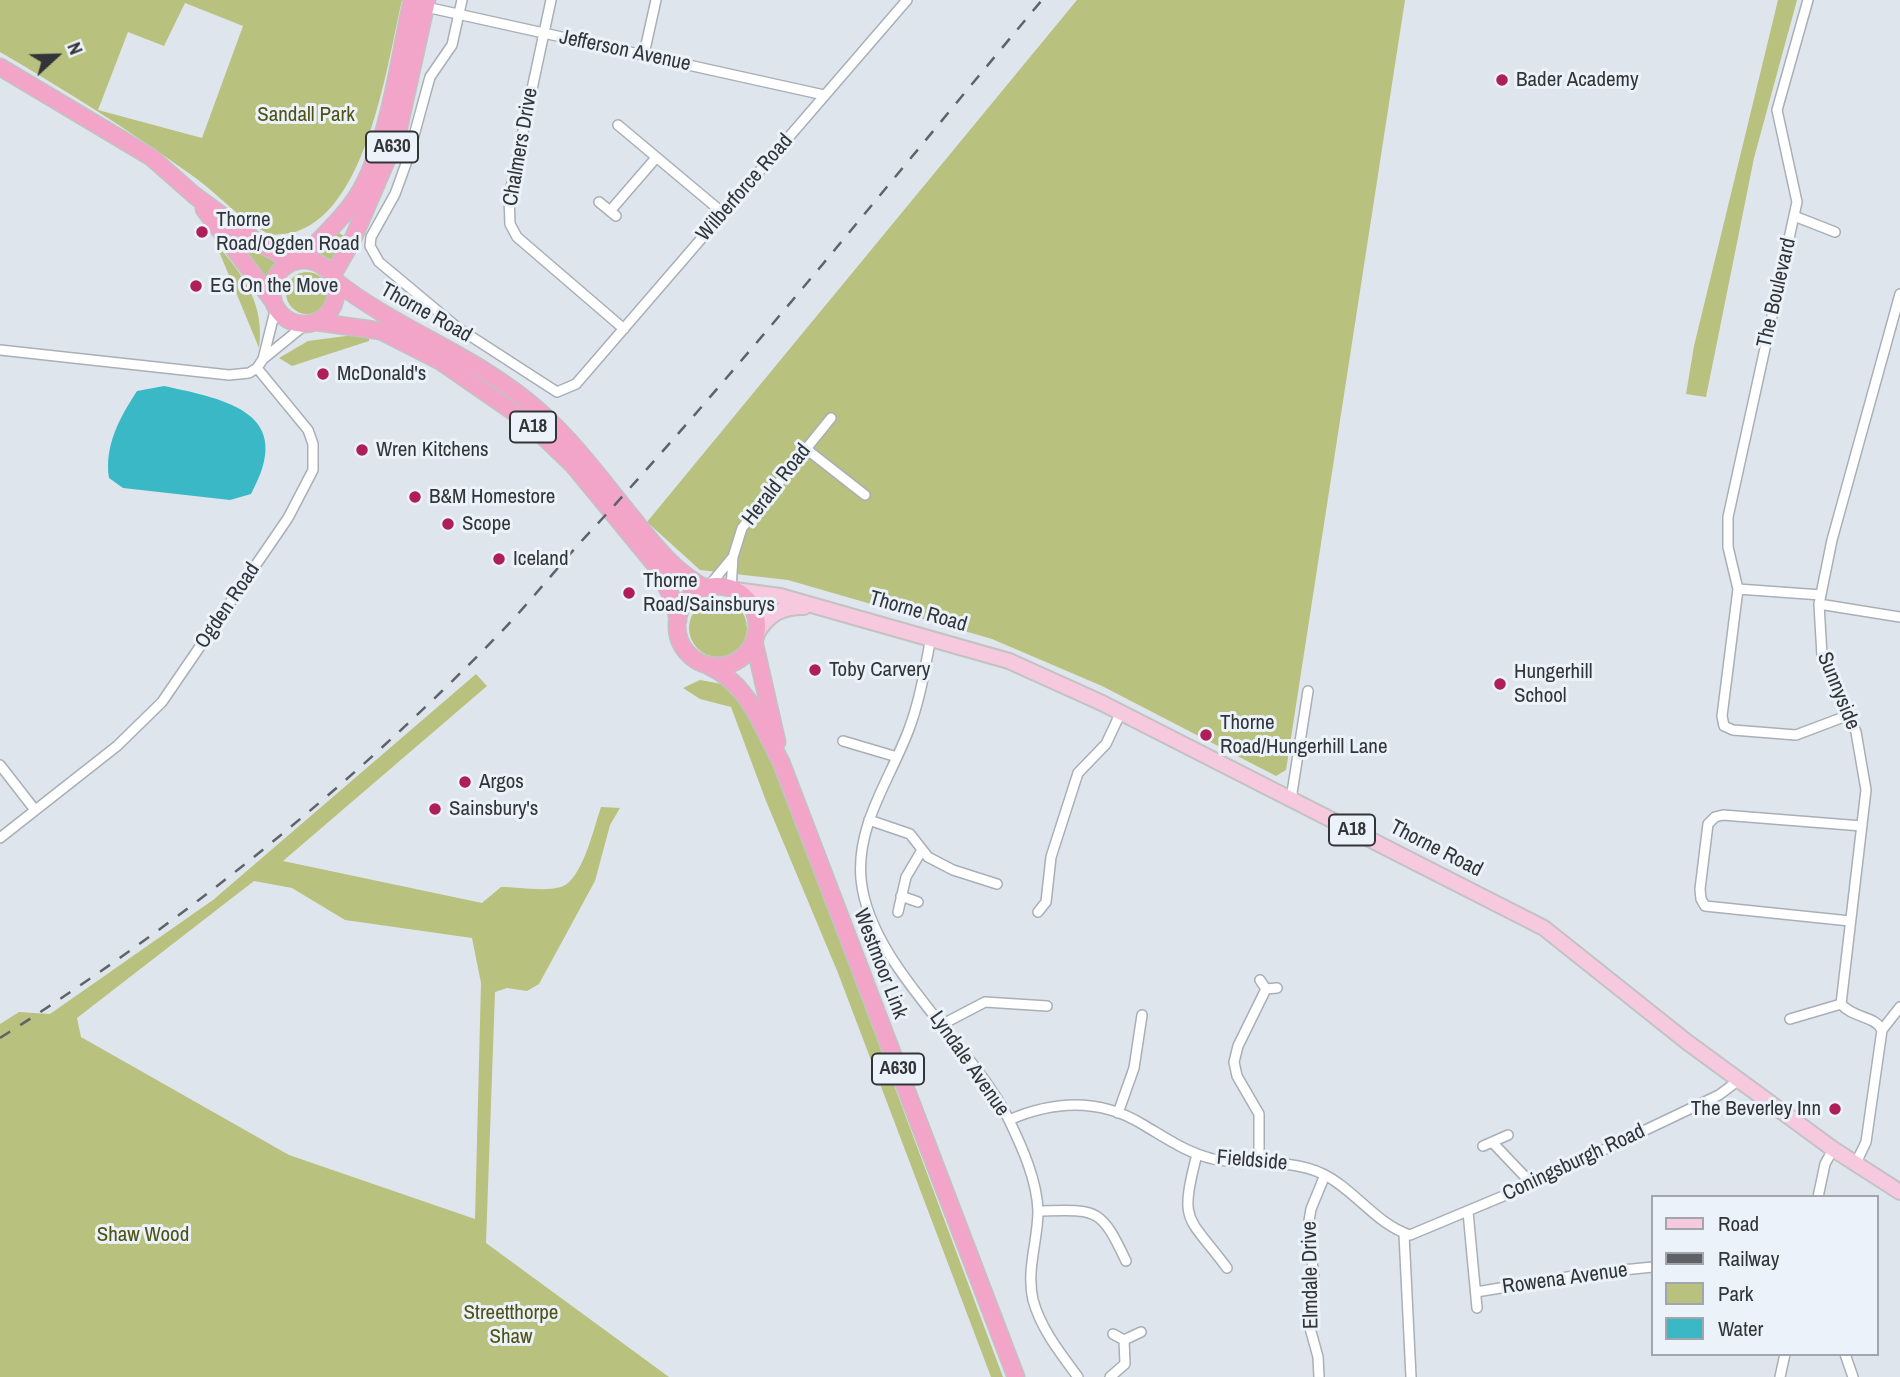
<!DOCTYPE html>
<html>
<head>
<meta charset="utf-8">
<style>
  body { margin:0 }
  #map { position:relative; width:1900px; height:1377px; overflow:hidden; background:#dfe5ec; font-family:"Archivo Narrow",sans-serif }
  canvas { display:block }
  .legend { position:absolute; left:1651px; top:1195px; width:228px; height:161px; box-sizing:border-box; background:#ecf2f9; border:2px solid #a2a6ac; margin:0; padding:9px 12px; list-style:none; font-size:21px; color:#323538 }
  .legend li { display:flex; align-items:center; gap:14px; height:35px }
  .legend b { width:35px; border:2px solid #a2a6ac }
  .north { position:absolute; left:21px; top:21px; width:70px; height:70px; -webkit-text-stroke:5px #ecf2f9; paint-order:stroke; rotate:68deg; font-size:19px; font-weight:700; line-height:28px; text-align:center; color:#323538 }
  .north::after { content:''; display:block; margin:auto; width:24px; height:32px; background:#323538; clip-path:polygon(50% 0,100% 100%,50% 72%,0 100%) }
</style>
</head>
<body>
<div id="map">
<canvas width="1900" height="1377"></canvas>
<ul class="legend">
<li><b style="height:9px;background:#f7c9df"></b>Road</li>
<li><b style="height:9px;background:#5f6367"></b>Railway</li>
<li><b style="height:19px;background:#b9c17e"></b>Park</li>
<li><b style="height:19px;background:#3ab8c6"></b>Water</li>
</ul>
<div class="north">N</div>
</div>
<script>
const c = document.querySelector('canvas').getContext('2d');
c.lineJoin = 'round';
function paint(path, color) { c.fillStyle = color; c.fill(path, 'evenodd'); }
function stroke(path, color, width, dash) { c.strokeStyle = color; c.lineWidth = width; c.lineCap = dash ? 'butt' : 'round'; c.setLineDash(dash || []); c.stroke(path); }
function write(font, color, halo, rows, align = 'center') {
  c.font = font + ' "Archivo Narrow",sans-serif'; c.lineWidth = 6; c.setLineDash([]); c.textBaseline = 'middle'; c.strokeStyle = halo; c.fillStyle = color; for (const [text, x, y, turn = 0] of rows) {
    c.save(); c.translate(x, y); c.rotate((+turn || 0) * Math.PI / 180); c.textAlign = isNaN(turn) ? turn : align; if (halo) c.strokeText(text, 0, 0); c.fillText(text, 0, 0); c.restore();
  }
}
const green = new Path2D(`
  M0,0H402C387,64 368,206 298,231C290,234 279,234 271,235C239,220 219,194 190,174C129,130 65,90 0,52ZM185,3L243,26L202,138L98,110L128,32L164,46Z
  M1077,0H1405L1286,770L1276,776L1102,686L992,639L788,580L700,570L647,522Z
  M1778,0H1797L1754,158L1706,397L1686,394L1694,346Z
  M230,230L280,262L267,284L241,254Z
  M337,232L348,238L334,262L318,252Z
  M216,244C244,275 265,305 259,348Z
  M286 293a21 21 0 1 1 42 0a21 21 0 1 1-42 0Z
  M369,333V341L292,366L279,358L308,341Z
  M689 628a29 29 0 1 1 58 0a29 29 0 1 1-58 0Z
  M476,674L487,686L283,861L482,903L501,887C519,887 543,892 561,887C582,881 594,827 601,807L620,808L610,825L595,881L539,984L527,991L507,988L495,992L486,1243L669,1377H0V1024L19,1012L50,1014L213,900ZM254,881L292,888L345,920L472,938L481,983L475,1219L289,1155L81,1037L77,1018Z
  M700,680L722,684L744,708L776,769L1003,1377H991L838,973L766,801L731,707L700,699L683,688Z`);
const water = new Path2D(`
  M164,386C229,400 296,413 251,494L230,500L123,488L109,478C104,446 120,417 137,391Z`);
const street = new Path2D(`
  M462,0L452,45L430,77L407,161L395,194L371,237L370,246L379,262L458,328L557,392L576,384L907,0
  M551,0L509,197L510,224L517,237L624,329
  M1808,0L1777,110L1797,202L1728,517V547L1738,589L1821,595
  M426,7L824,95
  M644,54L656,0
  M618,125L723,213
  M599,202L616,216
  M610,211L655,159
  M1794,216L1835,232
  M0,350L229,375L249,373L257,368
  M263,359L276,307
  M805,448L865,495
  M708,587L732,558
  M731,589L733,557L742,528L831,418
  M1738,589L1722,716L1724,726L1733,730L1796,735L1849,715
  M1819,604L1900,617
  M931,637C925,668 920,700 909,729C891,778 856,824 861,879C869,965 972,1044 1009,1120C1022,1147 1037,1180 1038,1211C1038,1241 1026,1269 1033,1300C1041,1329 1060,1353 1078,1377
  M843,741L897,757
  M0,765L35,810
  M1291,799L1308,691
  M869,820L910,834L928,857L953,870L997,884
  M0,838L117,746L162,702L288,518L313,470V444L308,430L257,368L263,359L306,324
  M901,896L918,902
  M898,912L906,877L922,850
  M1038,912L1046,902L1051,857L1078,773L1106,744L1121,712
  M1850,921L1705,906L1701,899L1700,889L1708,824L1715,817L1723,815L1862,826
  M1260,980L1266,989L1277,988
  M1790,1019L1841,1004
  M941,1025L985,1002L1047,1006
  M1882,1030C1874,1015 1854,1019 1841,1004L1866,790L1856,732L1822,656L1819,604L1832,540L1900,294
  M1118,1113L1134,1068L1142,1015
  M1009,1120C1053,1101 1099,1098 1142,1124C1166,1138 1185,1152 1213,1159C1250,1167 1287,1157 1323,1174C1354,1189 1377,1225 1410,1235L1532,1184L1719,1095L1739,1080
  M1492,1142L1532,1184
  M1483,1146L1508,1135
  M1197,1154C1179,1225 1187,1214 1227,1268
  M1259,1162V1114L1237,1076L1234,1062L1238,1046L1266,989
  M1855,1165L1866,1142L1882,1030L1900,1007
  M1818,1197L1825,1164L1833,1149
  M1038,1211C1097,1210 1100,1206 1126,1261
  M1468,1212L1477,1308
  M1404,1234L1411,1377
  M1476,1292L1592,1273L1653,1267
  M1113,1334L1124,1340L1141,1332
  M1845,1354L1853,1377
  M1110,1377L1125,1364L1124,1340
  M1319,1377L1318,1357L1310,1328L1314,1277L1308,1227L1311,1209L1325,1175
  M1780,1377L1785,1354`);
const primary = new Path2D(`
  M735,590L780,596L1009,661L1102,703L1544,928L1687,1042L1833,1149L1900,1192
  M756,635C768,614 781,607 804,607`);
const highway = new Path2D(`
  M0,67L151,157L194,195L256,241L293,262
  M204,209L273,301
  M300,260C317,242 336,225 351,205C387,159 399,58 412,0
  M272 292a32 32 0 1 1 64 0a32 32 0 1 1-64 0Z
  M332,276L352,241L397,136L427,0
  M333,279C397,331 477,355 539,411C573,441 601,479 630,515C653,543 672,570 705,588
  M317,322L381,331L440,361L528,422L573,465L657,567L673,600L678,620
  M677 626a40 40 0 1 1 80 0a40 40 0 1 1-80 0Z
  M754,641L777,742
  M707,665C749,684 760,723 781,762L1016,1377`);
const rail = new Path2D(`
  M0,1038C182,923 351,787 501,632C532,600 559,565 590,532C747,361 893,178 1042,0`);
const markers = [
  [1502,80,7,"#ae1e57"],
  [202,232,7,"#ae1e57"],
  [196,286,7,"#ae1e57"],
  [323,374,7,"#ae1e57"],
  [362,450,7,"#ae1e57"],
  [415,497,7,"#ae1e57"],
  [448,524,7,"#ae1e57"],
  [499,559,7,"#ae1e57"],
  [629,593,7,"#ae1e57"],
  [815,670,7,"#ae1e57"],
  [1500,684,7,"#ae1e57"],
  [1206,735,7,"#ae1e57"],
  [465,782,7,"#ae1e57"],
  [435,809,7,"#ae1e57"],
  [1835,1109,7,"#ae1e57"]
];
const shields = [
  [392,147,52],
  [533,427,46],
  [1352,830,46],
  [898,1069,52]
];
const shieldNames = [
  ["A630",392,147],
  ["A18",533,427],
  ["A18",1352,830],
  ["A630",898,1069]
];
const streetNames = [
  ["Jefferson Avenue",625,51,12],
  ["Chalmers Drive",521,147,-80],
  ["Wilberforce Road",745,188,-49],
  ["The Boulevard",1777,293,-77],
  ["Thorne Road",426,313,29],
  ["Herald Road",777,485,-52],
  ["Ogden Road",228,606,-56],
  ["Thorne Road",918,612,16],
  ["Sunnyside",1838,691,68],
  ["Thorne Road",1436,849,27],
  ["Westmoor Link",880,964,69],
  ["Lyndale Avenue",969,1064,55],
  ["Fieldside",1252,1161,5],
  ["Coningsburgh Road",1574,1163,-25],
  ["Elmdale Drive",1311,1275,-91],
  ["Rowena Avenue",1565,1279,-8]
];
const poiNames = [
  ["Bader Academy",1516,80],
  ["Thorne",216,220],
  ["Road/Ogden Road",216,244],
  ["EG On the Move",210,286],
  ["McDonald's",337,374],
  ["Wren Kitchens",376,450],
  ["B&M Homestore",429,497],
  ["Scope",462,524],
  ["Iceland",513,559],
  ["Thorne",643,581],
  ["Road/Sainsburys",643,605],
  ["Toby Carvery",829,670],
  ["Hungerhill",1514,672],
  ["School",1514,696],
  ["Thorne",1220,723],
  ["Road/Hungerhill Lane",1220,747],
  ["Argos",479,782],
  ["Sainsbury's",449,809],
  ["The Beverley Inn",1821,1109,"right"]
];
const parkNames = [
  ["Sandall Park",306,115],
  ["Shaw Wood",143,1235],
  ["Streetthorpe",511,1313],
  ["Shaw",511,1337]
];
paint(green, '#b9c17e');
paint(water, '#3ab8c6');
stroke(street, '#a9afb6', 12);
stroke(primary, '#c2c2c3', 18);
stroke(highway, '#c2c2c3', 19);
stroke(street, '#fff', 9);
stroke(primary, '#f7c9df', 14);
stroke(highway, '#f2a5c9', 16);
stroke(rail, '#5f6367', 2.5, [12, 12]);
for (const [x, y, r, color] of markers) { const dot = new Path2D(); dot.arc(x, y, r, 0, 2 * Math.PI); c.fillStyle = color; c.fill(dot); stroke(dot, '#ecf2f9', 2.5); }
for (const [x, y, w] of shields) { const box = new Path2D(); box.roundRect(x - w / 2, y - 15.5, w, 31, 5); c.fillStyle = '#ecf2f9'; c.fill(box); stroke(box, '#323538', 2); }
write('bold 19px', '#323538', null, shieldNames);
write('21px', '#323538', '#ecf2f9', streetNames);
write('21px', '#323538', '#ecf2f9', poiNames, 'left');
write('21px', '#4e5315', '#ecf2f9', parkNames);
</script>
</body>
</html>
